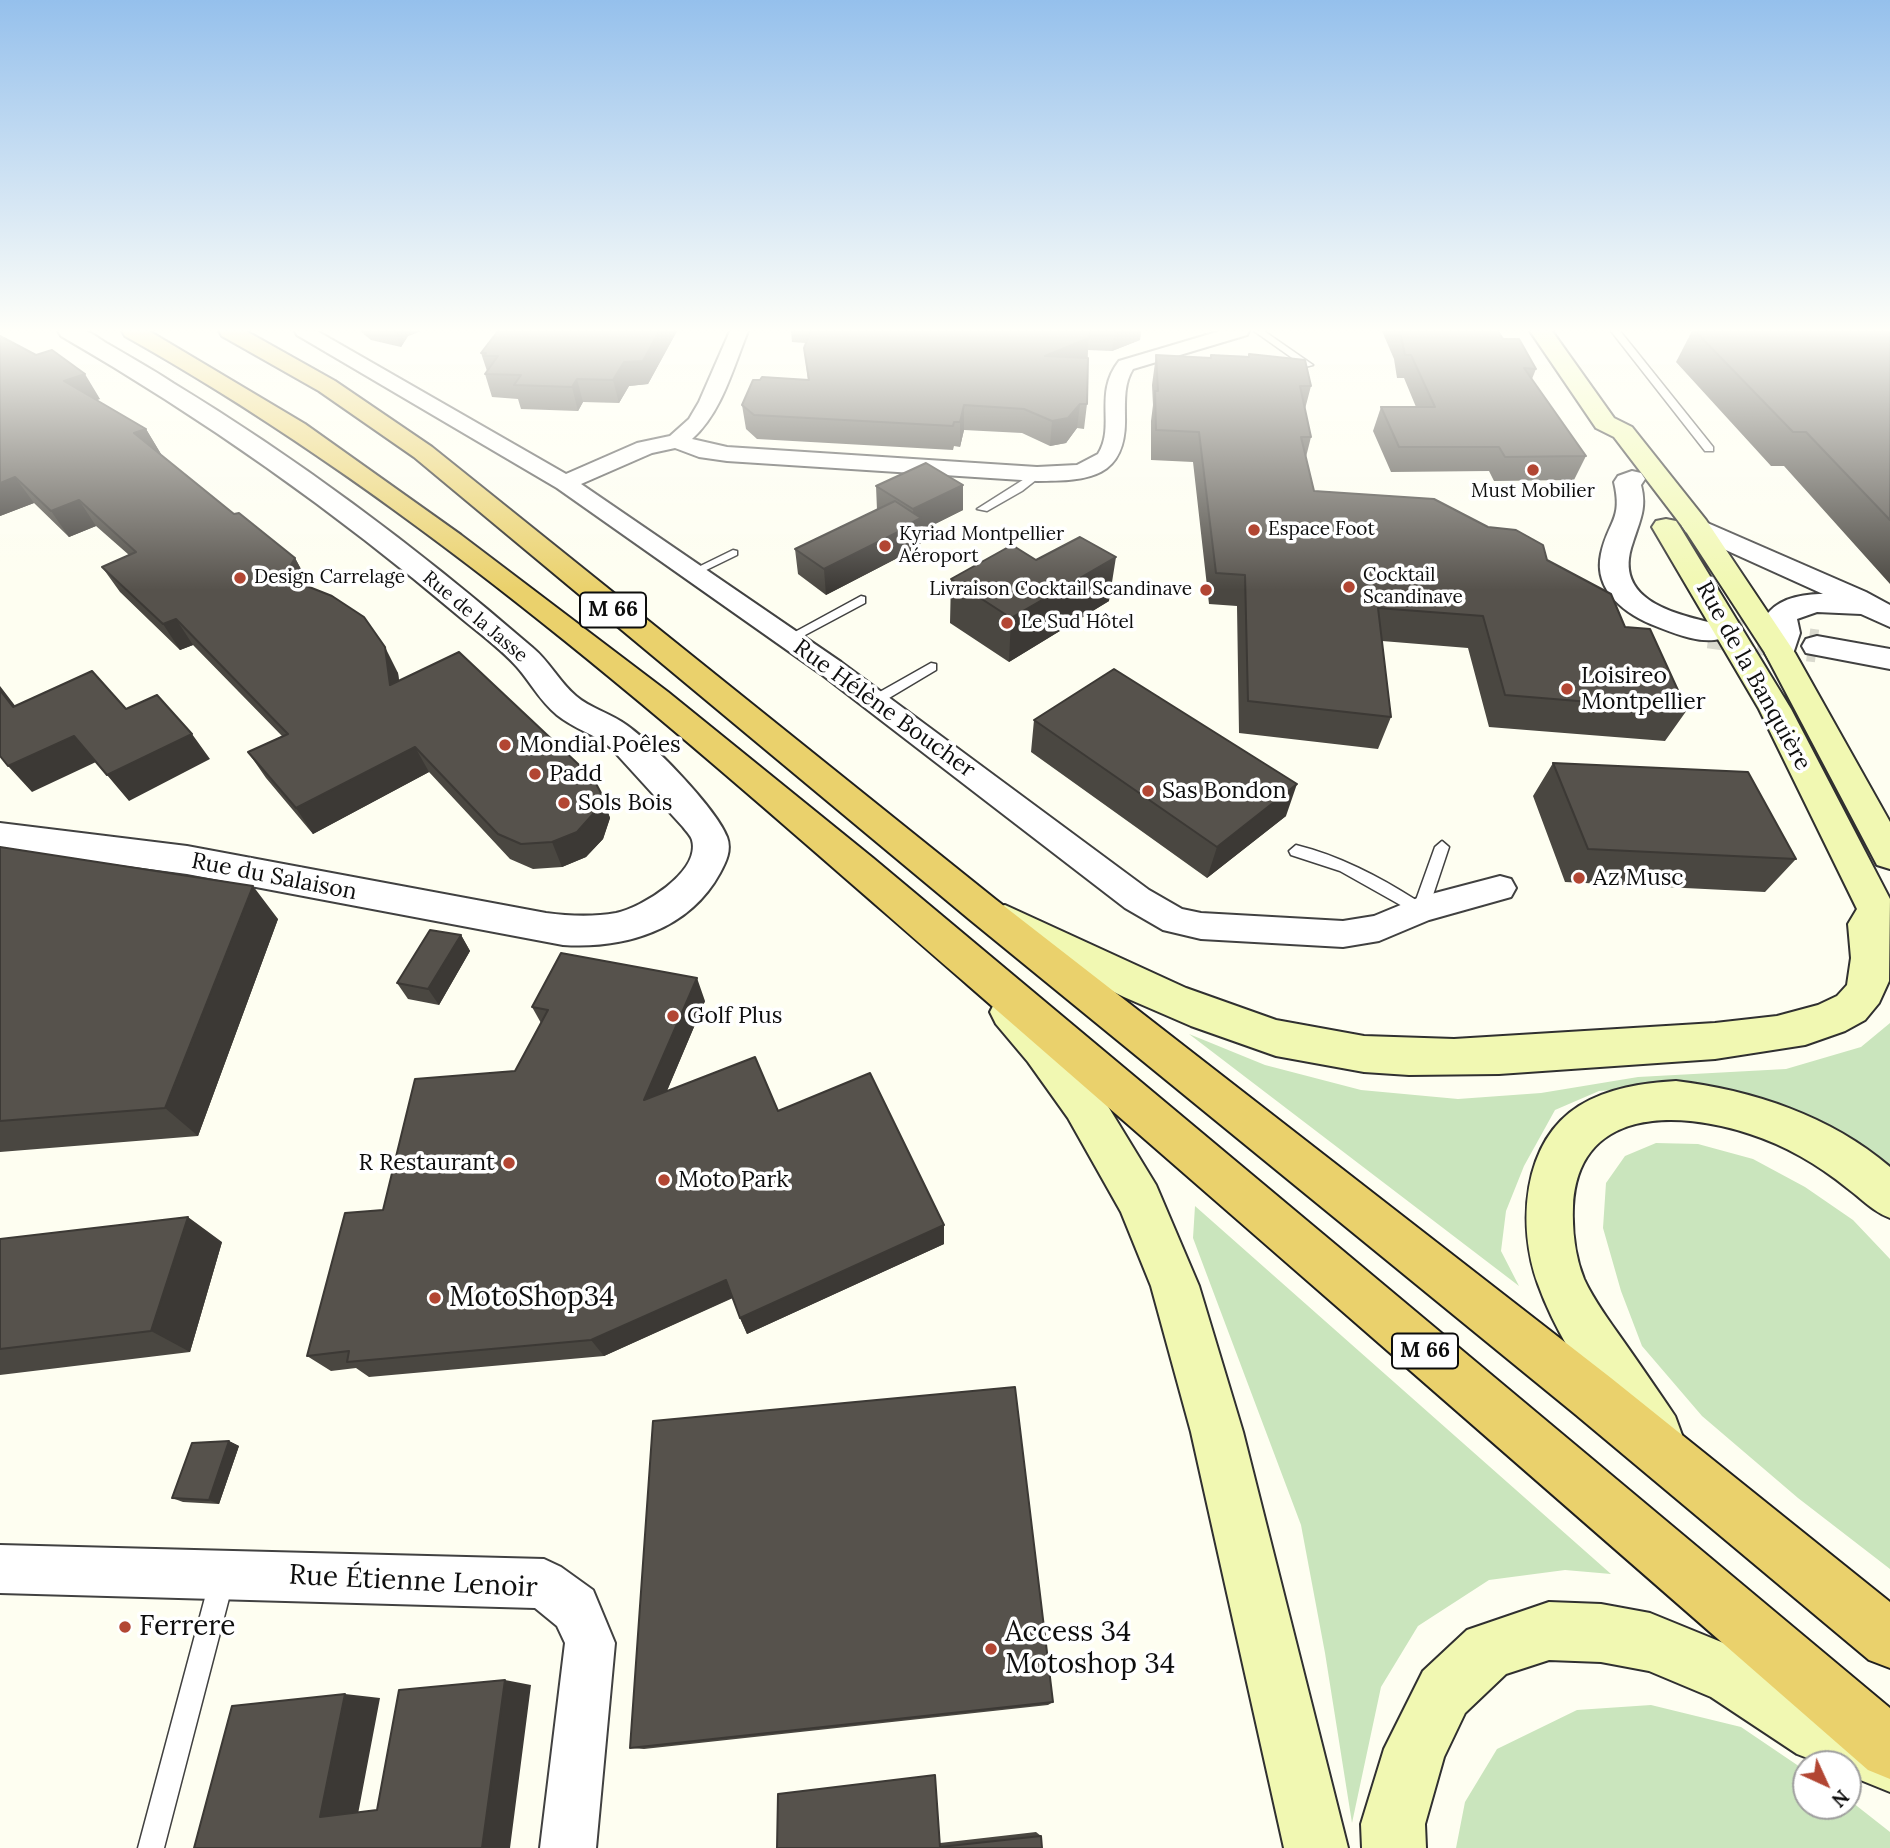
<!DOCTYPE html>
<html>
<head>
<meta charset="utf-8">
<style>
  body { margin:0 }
  #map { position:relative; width:1890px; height:1848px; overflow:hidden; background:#fefef1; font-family:Lora,serif }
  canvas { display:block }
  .north { position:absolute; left:1792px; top:1750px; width:70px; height:70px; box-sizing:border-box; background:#fff; border:2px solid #9f9f9f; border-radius:50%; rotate:135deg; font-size:19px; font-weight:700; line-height:28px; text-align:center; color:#0e0e0e }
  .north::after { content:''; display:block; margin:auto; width:24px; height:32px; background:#b24633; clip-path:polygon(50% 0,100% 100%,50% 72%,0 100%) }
</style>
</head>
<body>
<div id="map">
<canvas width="1890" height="1848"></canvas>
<div class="north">N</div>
</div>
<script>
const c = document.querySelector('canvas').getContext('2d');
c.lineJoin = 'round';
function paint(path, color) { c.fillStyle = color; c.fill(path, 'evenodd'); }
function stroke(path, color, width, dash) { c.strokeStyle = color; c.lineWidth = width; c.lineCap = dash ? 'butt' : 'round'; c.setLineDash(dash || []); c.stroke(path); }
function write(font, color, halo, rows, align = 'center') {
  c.font = font + ' Lora,serif'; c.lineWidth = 7; c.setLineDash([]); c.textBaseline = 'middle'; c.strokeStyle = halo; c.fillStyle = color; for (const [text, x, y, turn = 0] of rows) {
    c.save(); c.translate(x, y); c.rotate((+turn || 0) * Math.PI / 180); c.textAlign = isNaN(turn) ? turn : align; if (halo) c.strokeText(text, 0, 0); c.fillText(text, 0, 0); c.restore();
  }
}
const green = new Path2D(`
  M1890,1023V1166L1846,1134L1789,1109L1735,1090L1691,1085L1599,1091L1555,1110L1524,1166L1506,1211L1501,1251L1519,1286L1189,1034L1265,1065L1361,1090L1458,1099L1541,1093L1638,1077L1786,1069L1861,1047Z
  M1656,1143L1698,1144L1753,1159L1805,1187L1853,1220L1890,1259V1569L1798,1498L1702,1416L1642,1346L1621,1291L1603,1228L1606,1183L1625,1156Z
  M1195,1206L1611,1574L1565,1570L1489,1580L1418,1626L1381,1687L1352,1823L1325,1653L1301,1525L1193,1238Z
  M1651,1705L1741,1727L1806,1771V1806H1848V1799L1890,1832V1848H1456L1465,1802L1497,1749L1577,1710Z`);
const tertiaryTunnel = new Path2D(`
  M1709,632L1817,646`);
const service = new Path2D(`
  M1254,331H1264L1313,365L1305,367Z
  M1611,331H1620L1713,447V451H1705Z
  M1037,471L1042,474L1041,476L1022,491L987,511L977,509Z
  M733,550L737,551V555L696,575H688L686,573Z
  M861,596L865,597V603L792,642L788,643L782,639Z
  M931,663L936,664V670L879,704H869V698Z
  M1442,841L1449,847L1428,910L1426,914L1420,916L1340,871L1291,855L1289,851L1296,845C1340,856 1378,876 1416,900L1435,847Z
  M222,1567L230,1571L234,1579L164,1848H138L210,1579L214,1571Z`);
const minor = new Path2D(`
  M295,331H317L566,474L637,443L670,436L689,419L699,402L730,331H748C733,368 722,412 692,439L727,447L1037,467L1077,465L1098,454C1116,426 1093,394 1119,361L1220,331H1249L1247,335L1133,369C1124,383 1125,400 1125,416C1127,478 1089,481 1037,481L727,461L699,457L675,448L652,453L581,484L841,662L1149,890L1182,909L1201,913L1343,921L1374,916L1420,897L1500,876L1511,879L1516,888L1511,897L1429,920L1379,941L1343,947L1201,939L1163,930L1125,908L821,674L557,488L297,335Z
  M0,1545L544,1559L561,1567L593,1590L615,1643L596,1848H540L565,1643L557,1626L535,1608L0,1593Z`);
const tertiary = new Path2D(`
  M58,331C66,331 77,329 85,331C93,333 101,340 108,344C130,357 152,369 173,383C300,460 421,551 533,648C550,662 559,682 576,696C590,708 607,712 622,722C649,739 716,808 727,837C732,850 726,862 720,873C689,930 625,949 563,945L187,874L0,849V823L187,846L546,913C569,916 593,917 616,913C641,908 701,872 692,840C691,836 686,831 683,827L611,748C595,734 574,729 557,715C540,701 531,683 517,667C501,649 479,633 461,618C336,512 203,418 61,336Z
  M1632,471L1641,473L1645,479L1641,485C1647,508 1640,520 1633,542C1611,602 1677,614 1720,625L1724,632L1720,639C1700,644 1676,634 1658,627C1626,615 1593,591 1601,554C1608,521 1623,520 1614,482L1618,476Z
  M1696,518L1866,592L1890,605V627L1861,614L1817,612L1797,619L1800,633L1791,660L1780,663L1769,660L1765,653L1770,633L1766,616C1778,598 1803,594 1823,594L1686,532L1682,526L1686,520Z
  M1817,636L1890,649V669L1806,653L1802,646L1806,639Z`);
const secondary = new Path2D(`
  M1530,331H1552L1614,418L1632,427L1706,520L1795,653L1890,822V869L1877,865L1765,653L1685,530L1614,437L1596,428Z
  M1666,519L1676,521L1680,527L1791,709L1890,899L1889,981L1879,1003L1865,1020L1845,1031L1805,1045L1715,1059L1499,1074L1409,1075L1364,1072L1276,1056L1191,1026L1124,997L991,931L986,920L991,909L1005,905L1186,988L1276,1020L1364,1036L1454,1039L1715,1023L1777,1016L1818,1005L1837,996L1847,985L1851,958L1848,924L1857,909L1759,709L1652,527L1656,521Z
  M1010,995L1024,1000L1058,1036L1098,1090L1156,1185L1199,1286L1243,1432L1348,1848H1284L1191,1432L1151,1286L1121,1212L1068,1118L1028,1062L996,1024L990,1012L996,1000Z
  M1676,1081C1752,1090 1831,1116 1890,1167V1218C1872,1211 1862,1199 1847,1188C1819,1165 1784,1145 1750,1134C1678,1110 1578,1107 1573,1206C1572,1229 1575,1257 1584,1279C1594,1301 1610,1322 1624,1342C1641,1366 1658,1391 1675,1416L1682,1435L1675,1454L1656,1461L1637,1454C1602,1399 1560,1346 1538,1284C1517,1226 1522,1142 1579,1106C1608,1088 1643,1083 1676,1081Z
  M1549,1602L1601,1604L1650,1613L1753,1655L1840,1710L1890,1730V1792L1848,1775V1764H1823L1797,1754L1711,1697L1649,1671L1601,1662L1549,1660L1506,1674L1465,1713L1444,1757L1425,1824L1426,1848H1362L1361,1824L1384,1749L1423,1671L1467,1630Z`);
const trunk = new Path2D(`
  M122,331H149L305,424L461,535L668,692L873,858L1890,1708V1779L1868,1770C1569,1509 1269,1247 969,986C702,754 435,510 125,336Z
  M219,331H246L335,381L432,447L995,899L1611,1378L1890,1602V1668L1869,1660L1575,1414L969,919L414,457L319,391L222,336Z`);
const wall = new Path2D(`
  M360,331H421L408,336L401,347L371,340Z
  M498,331H677L648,384L629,386L619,403L583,402L578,411L521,409L518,399L492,397L485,374L487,371L481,353Z
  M791,331H1141L1140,340L1112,351L1088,350L1087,404L1084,429L1077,428L1066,443L1050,446L1022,433L964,430L960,447L954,446L953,450L757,439L746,429L742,405L808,380L804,348L806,343L792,342Z
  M1382,331H1498L1503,339L1536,369L1532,379L1586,456L1574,480L1494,481L1489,471L1391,472L1373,431L1381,407H1416L1404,378H1397L1394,359Z
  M1692,331H1890V584L1784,466H1771L1676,362Z
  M0,336L100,399L96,400L146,429L161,454H160L234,514L295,558L309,584L307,587L398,673L399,681L601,793L610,818L603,839L586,857L562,867L533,869L510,859L429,772L313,834L266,778L248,752L282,736L193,645L180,650L120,592L102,567L129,555L96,526L69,537L34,503L0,516Z
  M1249,354L1311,386L1305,409L1311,437L1306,457L1314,491L1547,560L1625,627L1687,710L1665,741L1489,727L1468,648L1382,641L1391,717L1378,749L1239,733L1237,606L1209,604L1193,462L1151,460V421L1153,405L1152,385L1156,355L1211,358V355L1248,356Z
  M876,486L963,510L921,531V543L911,548V551L826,595L798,574L795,549L877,510Z
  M951,579L1109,601L1009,662L950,623Z
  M1034,720L1286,816L1207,878L1031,752Z
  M1553,763L1796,859L1765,892L1565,882L1533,796Z
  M0,847L278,919L198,1136L0,1152Z
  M461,935L470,951L439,1005L408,999L397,983Z
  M705,1001L667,1091L778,1111L944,1225V1244L747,1334L740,1318L733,1298L604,1356L369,1377L356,1368L331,1371L307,1356L383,1210L515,1071L541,1023L532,1007Z
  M0,1239L222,1242L190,1352L0,1375Z
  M229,1441L239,1446L219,1504L183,1502L172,1498Z
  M1053,1702L1048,1705L644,1749L630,1748Z
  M935,1775L940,1843L1036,1832L1041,1836L1042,1848H777L785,1793Z`);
const shadedWall = new Path2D(`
  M395,331H421L408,336L401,347Z
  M659,331H677L648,384L629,386L619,403L613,380L624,362Z
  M1115,331H1141L1140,340L1112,351Z
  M1089,338L1086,362L1045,356Z
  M85,374L100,399L79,406L64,381Z
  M577,379L583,402L578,411L572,387Z
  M1080,404L1077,428L1066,443L1050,446L1052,421Z
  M964,405V430L960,447V422Z
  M146,429L161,454L149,458L134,433Z
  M15,477L34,503L0,516V483Z
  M963,485V510L921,531V543L911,548V551L826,595L824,569L914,521L913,509Z
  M79,500L96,526L69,537L51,511Z
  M1116,557L1109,601L1009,662L1011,618Z
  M295,558L309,584L299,603L284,577Z
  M176,619L193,645L180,650L163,624Z
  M385,647L398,673L403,711L390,685Z
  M0,686L36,733L13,707L0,690Z
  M192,734L210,759L129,801L107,775Z
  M74,736L96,762L32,792L8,766Z
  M415,747L429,772L313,834L296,808Z
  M1297,784L1286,816L1207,878L1217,847Z
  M601,793L610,818L603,839L586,857L562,867L552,842Z
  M253,886L278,919L198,1136L165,1108Z
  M461,935L470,951L439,1005L428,989Z
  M697,978L705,1001L654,1121L644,1100Z
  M188,1217L222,1242L190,1352L151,1331Z
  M944,1225V1244L747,1334L740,1318Z
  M726,1280L734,1297L604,1356L591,1340Z
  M229,1441L239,1446L219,1504L209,1500Z
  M505,1680L531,1685L510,1848H482Z
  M345,1694L380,1698L358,1814L320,1817Z`);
const building = new Path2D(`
  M498,331H659L643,361L624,362L613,380L577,379L572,387L514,385L521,375L485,374L498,356H484L486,353H481Z
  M811,331H1089V338L1045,356L1088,358L1087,404H1080L1068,418L1052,421L1024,409L964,405L960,422H954L953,426L754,415L742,405L753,380H760L762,377L809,380L804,348Z
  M1399,331H1498L1503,339H1519L1536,369L1524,368L1586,456L1505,457L1499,447H1399L1381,407H1435L1411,355H1405L1401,336Z
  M1695,331H1890V520L1806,432H1793Z
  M0,336L36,355L52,350L85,374L64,381L146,429L134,433L234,514L239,513L295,558L284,577L332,596L364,617L385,647L390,685L459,652L593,778L601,793L593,814L577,832L552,842L521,844L498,834L415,747L296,808L248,752L288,734L176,619L163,624L102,567L136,552L79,500L51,511L15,477L0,483Z
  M1249,354L1305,360L1311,386H1300L1311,437H1301L1314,491L1434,499L1488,527L1516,530L1543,545L1547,560L1611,594L1625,627L1650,629L1687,710L1505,695L1483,616L1378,608L1391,717L1248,701L1245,575L1216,573L1199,432L1156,430L1155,391H1158L1156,355L1211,358V355L1249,357Z
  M926,463L963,485L913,509L876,486Z
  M895,501L921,518L907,525L910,526L824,569L795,549Z
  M1080,537L1116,557L1011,618L951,579L1012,545L1036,560Z
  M1114,669L1297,784L1217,847L1034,720Z
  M92,671L126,709L157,695L192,734L107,775L74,736L8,766L0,756V690L13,707Z
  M1553,763L1748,772L1796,859L1588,849Z
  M0,847L253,886L165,1108L0,1121Z
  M430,930L461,935L428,989L397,983Z
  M561,953L697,978L644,1100L755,1057L778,1111L870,1073L944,1225L740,1318L726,1280L591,1340L347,1362L349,1351L307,1356L345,1213L383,1210L415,1079L515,1071L548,1010L532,1007Z
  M188,1217L151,1331L0,1349V1239Z
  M1015,1387L1053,1702L630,1748L653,1421Z
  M229,1441L209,1500L172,1498L192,1443Z
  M505,1680L482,1848H194L232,1706L345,1694L320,1817L377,1810L399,1690Z
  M935,1775L940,1847L1041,1836L1042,1848H777L778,1794Z`);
const markers = [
  [1533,470,7,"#b24633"],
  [1254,530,7,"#b24633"],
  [885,546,7,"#b24633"],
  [240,578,7,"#b24633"],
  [1349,587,7,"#b24633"],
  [1206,590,7,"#b24633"],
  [1007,623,7,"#b24633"],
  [1567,689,7,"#b24633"],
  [505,745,7,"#b24633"],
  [535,774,7,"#b24633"],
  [1148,791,7,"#b24633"],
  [564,803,7,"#b24633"],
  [1579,878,7,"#b24633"],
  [673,1016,7,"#b24633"],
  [509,1163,7,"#b24633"],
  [664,1180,7,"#b24633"],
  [435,1298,7,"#b24633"],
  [125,1627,7,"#b24633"],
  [991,1649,7,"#b24633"]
];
const farPoinames = [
  ["Must Mobilier",1533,492,"center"],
  ["Espace Foot",1268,530],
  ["Kyriad Montpellier",899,535],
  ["Aéroport",899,557],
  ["Cocktail",1363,576],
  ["Scandinave",1363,598],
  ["Design Carrelage",254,578],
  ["Livraison Cocktail Scandinave",1192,590,"right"],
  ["Le Sud Hôtel",1021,623]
];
const farStreetnames = [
  ["Rue de la Jasse",475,617,40]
];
const shields = [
  [613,610,66],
  [1425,1351,66]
];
const shieldNames = [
  ["M 66",613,610],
  ["M 66",1425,1351]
];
const poiNames = [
  ["Loisireo",1581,676],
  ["Montpellier",1581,702],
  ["Mondial Poêles",519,745],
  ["Padd",549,774],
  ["Sas Bondon",1162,791],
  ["Sols Bois",578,803],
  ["Az Musc",1593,878],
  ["Golf Plus",687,1016],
  ["R Restaurant",495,1163,"right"],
  ["Moto Park",678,1180]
];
const streetNames = [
  ["Rue de la Banquière",1753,676,61],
  ["Rue Hélène Boucher",884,709,36],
  ["Rue du Salaison",274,877,11]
];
const nearPoinames = [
  ["MotoShop34",449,1298],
  ["Ferrere",139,1627],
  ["Access 34",1005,1633],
  ["Motoshop 34",1005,1665]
];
const nearStreetnames = [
  ["Rue Étienne Lenoir",413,1582,3]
];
paint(green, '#cae5bd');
stroke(tertiaryTunnel, '#dadacf', 33, [33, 17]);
stroke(service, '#414141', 3);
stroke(minor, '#414141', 4);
stroke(tertiary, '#414141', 4);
stroke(secondary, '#303030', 4);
stroke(trunk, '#1f1f1f', 4);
paint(service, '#fff');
paint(minor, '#fff');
paint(tertiary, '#fff');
paint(secondary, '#f1f8b2');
paint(trunk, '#ead16c');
paint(wall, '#4a4741');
paint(shadedWall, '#3c3935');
paint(building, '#56524c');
stroke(building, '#3c3935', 2);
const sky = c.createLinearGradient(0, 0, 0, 590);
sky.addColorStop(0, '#95c0ec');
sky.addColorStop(0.56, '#fffff9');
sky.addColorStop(1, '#fffff900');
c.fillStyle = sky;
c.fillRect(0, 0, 1890, 590);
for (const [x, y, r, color] of markers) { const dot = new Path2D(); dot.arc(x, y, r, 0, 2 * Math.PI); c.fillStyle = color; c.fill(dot); stroke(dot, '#fff', 2.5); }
write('19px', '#0e0e0e', '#fff', farPoinames, 'left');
write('19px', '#0e0e0e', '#fff', farStreetnames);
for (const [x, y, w] of shields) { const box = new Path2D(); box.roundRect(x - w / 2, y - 17.5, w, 35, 5); c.fillStyle = '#fff'; c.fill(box); stroke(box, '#0e0e0e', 2); }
write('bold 21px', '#0e0e0e', null, shieldNames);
write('23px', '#0e0e0e', '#fff', poiNames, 'left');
write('23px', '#0e0e0e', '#fff', streetNames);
write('28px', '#0e0e0e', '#fff', nearPoinames, 'left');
write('28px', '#0e0e0e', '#fff', nearStreetnames);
</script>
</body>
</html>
